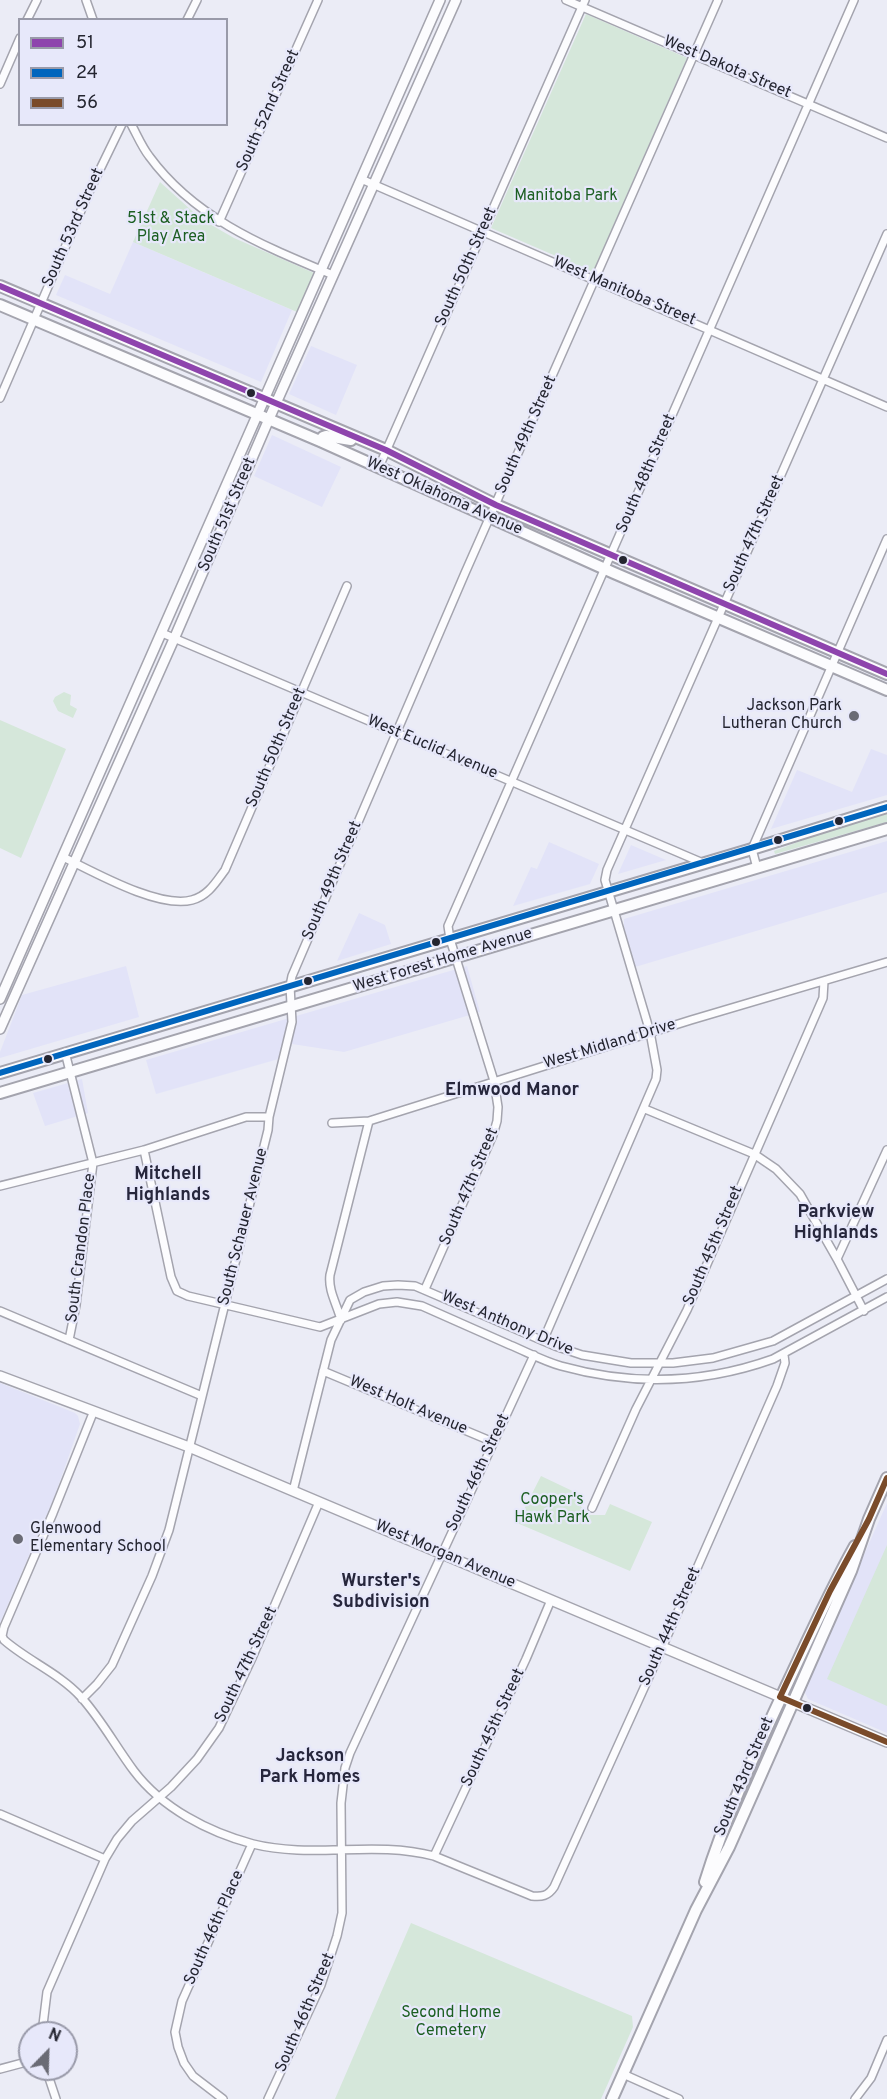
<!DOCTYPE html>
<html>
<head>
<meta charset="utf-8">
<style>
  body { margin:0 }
  #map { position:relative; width:887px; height:2099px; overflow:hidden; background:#ebecf6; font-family:Overpass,sans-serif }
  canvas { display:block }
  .legend { position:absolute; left:18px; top:18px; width:210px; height:108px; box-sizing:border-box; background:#e7e8fa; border:2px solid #999aa9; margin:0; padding:8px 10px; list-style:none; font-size:18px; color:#242530 }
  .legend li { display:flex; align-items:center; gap:12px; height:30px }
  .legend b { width:30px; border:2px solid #999aa9 }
  .north { position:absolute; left:18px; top:2021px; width:60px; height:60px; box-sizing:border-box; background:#e7e8fa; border:2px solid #999aa9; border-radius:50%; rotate:23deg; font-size:16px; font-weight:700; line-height:24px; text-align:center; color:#242530 }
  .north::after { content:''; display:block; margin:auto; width:21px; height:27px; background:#6a6b75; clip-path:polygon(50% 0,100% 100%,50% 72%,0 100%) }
</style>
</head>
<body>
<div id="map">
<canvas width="887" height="2099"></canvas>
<ul class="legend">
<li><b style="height:8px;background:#8e44ad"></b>51</li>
<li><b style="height:8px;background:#0065bd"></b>24</li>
<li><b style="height:8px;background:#7a4b2a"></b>56</li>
</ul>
<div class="north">N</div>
</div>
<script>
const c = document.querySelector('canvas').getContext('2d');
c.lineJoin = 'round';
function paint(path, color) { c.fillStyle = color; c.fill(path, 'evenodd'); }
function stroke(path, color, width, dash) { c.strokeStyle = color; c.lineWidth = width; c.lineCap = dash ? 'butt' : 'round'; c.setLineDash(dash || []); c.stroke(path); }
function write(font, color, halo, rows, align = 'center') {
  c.font = font + ' Overpass,sans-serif'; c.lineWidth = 4.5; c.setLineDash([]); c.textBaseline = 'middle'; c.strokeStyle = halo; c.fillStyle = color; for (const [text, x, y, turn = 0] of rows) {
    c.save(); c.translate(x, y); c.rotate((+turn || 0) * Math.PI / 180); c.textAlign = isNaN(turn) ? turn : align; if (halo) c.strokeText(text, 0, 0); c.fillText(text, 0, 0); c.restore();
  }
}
const built = new Path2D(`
  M133,242L292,310L261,382L56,295L65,275L110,294Z
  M311,346L357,365L336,415L289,394Z
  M272,435L341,467L322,507L254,476Z
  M871,749L887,755V795L771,829L797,770L852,792Z
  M887,841V892L635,967L624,928V919Z
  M549,842L599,864L590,884L513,906L531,867L537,869Z
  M631,845L666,860L618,874Z
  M359,913L385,925L391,944L337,961Z
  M126,966L139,1017L0,1058V1052L22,995Z
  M467,966L480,1012L344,1052L292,1044L289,1056L156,1094L146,1060Z
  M82,1079L88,1113L45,1126L33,1093Z
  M0,1383L75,1413L78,1416L80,1424L54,1498L0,1623Z
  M887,1503V1733L808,1699L804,1690Z`);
const green = new Path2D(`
  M586,14L687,58L593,272L491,228Z
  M160,182L201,219L234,238L314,273L297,312L133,242Z
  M64,692L71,695L70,705L77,709L73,718L58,711L53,701L55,697Z
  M0,720L66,749L21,858L0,848Z
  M887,813V822L775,854L774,851L830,830Z
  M541,1476L581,1495L578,1502L585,1512L584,1514L586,1518L590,1515H605L610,1504L652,1522L630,1571L517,1523Z
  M887,1545V1706L827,1679Z
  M411,1923L632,2016L633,2027L601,2099H335Z`);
const minor = new Path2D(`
  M86,0L93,20
  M566,0L887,138
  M27,20L37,0
  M187,20L197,0
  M0,84L20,38
  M131,124C137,135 142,147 149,156C195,219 264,246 333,275
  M361,179L887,407
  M219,222L318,0
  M0,398L89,192L122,124
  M379,467L585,0
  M162,633L703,863
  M63,857C94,872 159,909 192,900C208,896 216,882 225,870L347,586
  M757,868L752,849L887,539
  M65,1052L93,1163L76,1305L69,1340
  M645,1109L754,1154L776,1169L800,1194L837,1259
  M332,1123L369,1121L691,1020L887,962
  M144,1150L171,1277L177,1291L188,1296L320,1327L379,1304L397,1302L422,1306C451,1319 481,1332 510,1345C527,1352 543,1361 561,1366C633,1386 703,1384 773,1359L887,1297
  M0,1186L144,1150L246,1117H269
  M425,1289L493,1135L497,1121L498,1107L494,1081L450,939L448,926L854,0
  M0,1311L202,1396
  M864,1311L837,1259L887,1150
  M341,1320C337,1304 328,1291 330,1275L369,1121
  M543,1341L656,1079L657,1070L650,1032L605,880L607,870L887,234
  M323,1371L493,1442
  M93,1413L53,1513L4,1627L2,1636L4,1640C28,1661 59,1673 81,1697C101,1719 116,1747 134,1771C162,1808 208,1832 253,1844C313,1859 373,1840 434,1856L532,1896C542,1897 548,1896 554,1887L658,1657L777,1386L785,1363L784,1355
  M293,1491L331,1340L350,1300L364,1292L383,1286L398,1285L415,1286L555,1346L582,1355L631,1363H673L713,1358L773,1341L887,1279
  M592,1508L636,1409L687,1310L823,998L824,981
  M82,1699L97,1684L112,1665L152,1576L169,1530L268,1130L269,1117L292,1022L290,986L292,976L465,573L718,0
  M0,1814L105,1859
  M434,1856L526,1659L551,1600
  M42,2033L47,1992L105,1859L117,1839L132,1821L171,1787L197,1759L219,1728L252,1658L319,1502
  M0,2069L30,2061
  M46,2069L56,2099
  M623,2074L679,2099
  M223,2099L193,2076L184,2063L178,2047L175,2032L182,2001L252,1844
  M268,2099L321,1985L337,1936L342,1913L341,1803L345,1768L350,1753L534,1355
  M855,2099L871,2078L887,2040`);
const tertiary = new Path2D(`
  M0,999L440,0
  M0,1029L174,639L269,419L456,0
  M0,1376L189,1447L887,1742`);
const secondary = new Path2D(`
  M0,286L386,450L496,505L887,674
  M0,305L320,441L614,573L887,690
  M320,441L323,437L326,436L351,440
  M705,1882C727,1811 759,1745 790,1678C811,1633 831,1589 855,1546
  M612,2099L696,1910L729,1847L760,1777L851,1571L869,1519L887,1478`);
const primary = new Path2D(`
  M0,1073L752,849L887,807
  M0,1093L887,829`);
const bus1 = new Path2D(`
  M0,286L386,450L496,505L887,674`);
const bus2 = new Path2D(`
  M0,1073L887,807`);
const bus3 = new Path2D(`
  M887,1478L869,1519L830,1591L780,1697L887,1742`);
const markers = [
  [251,393,5,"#242530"],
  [623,560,5,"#242530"],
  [854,716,6,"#6a6b75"],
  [839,821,5,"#242530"],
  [778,840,5,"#242530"],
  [436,942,5,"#242530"],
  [308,981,5,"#242530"],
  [48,1059,5,"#242530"],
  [18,1539,6,"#6a6b75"],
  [807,1708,5,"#242530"]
];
const streetNames = [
  ["West Dakota Street",727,68,23],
  ["South 52nd Street",269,111,-66],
  ["South 53rd Street",74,228,-66],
  ["South 50th Street",467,267,-66],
  ["West Manitoba Street",624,292,23],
  ["South 49th Street",527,435,-66],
  ["South 48th Street",647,474,-67],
  ["West Oklahoma Avenue",444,497,24],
  ["South 51st Street",228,515,-67],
  ["South 47th Street",755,534,-66],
  ["South 50th Street",277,748,-67],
  ["West Euclid Avenue",432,748,23],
  ["South 49th Street",333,881,-67],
  ["West Forest Home Avenue",443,961,-17],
  ["West Midland Drive",610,1045,-17],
  ["South 47th Street",470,1187,-67],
  ["South Schauer Avenue",244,1227,-76],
  ["South 45th Street",714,1246,-67],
  ["South Crandon Place",82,1248,-83],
  ["West Anthony Drive",507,1324,23],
  ["West Holt Avenue",408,1406,23],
  ["South 46th Street",479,1473,-65],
  ["West Morgan Avenue",445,1555,23],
  ["South 44th Street",671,1627,-66],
  ["South 47th Street",247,1665,-65],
  ["South 45th Street",494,1728,-65],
  ["South 43rd Street",745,1777,-67],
  ["South 46th Place",215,1928,-66],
  ["South 46th Street",306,2013,-67]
];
const parkNames = [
  ["Manitoba Park",566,197],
  ["51st & Stack",171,220],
  ["Play Area",171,238],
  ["Cooper's",552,1501],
  ["Hawk Park",552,1519],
  ["Second Home",451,2014],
  ["Cemetery",451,2032]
];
const poiNames = [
  ["Jackson Park",842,707],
  ["Lutheran Church",842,725],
  ["Glenwood",30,1530,"left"],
  ["Elementary School",30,1548,"left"]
];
const neighbourhoodNames = [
  ["Elmwood Manor",512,1091],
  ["Mitchell",168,1175],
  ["Highlands",168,1196],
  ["Parkview",836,1213],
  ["Highlands",836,1234],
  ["Wurster's",381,1582],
  ["Subdivision",381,1603],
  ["Jackson",310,1757],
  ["Park Homes",310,1778]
];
paint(built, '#e2e3f8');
paint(green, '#d5e7da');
stroke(minor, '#a4a4ae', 10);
stroke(tertiary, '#a4a4ae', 12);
stroke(secondary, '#a4a4ae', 14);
stroke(primary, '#a4a4ae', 14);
stroke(minor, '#fcfcfe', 7);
stroke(tertiary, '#fcfcfe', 9);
stroke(secondary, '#fcfcfe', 10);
stroke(primary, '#fcfcfe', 10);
stroke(bus1, '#8e44ad', 6);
stroke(bus2, '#0065bd', 6);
stroke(bus3, '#7a4b2a', 6);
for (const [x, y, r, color] of markers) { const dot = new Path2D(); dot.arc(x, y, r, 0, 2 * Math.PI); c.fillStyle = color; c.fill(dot); stroke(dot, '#e7e8fa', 2); }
write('16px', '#242530', '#e7e8fa', streetNames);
write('16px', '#1c5f22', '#e7e8fa', parkNames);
write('16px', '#242530', '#e7e8fa', poiNames, 'right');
write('bold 18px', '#26263c', '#e7e8fa', neighbourhoodNames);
</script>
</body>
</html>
